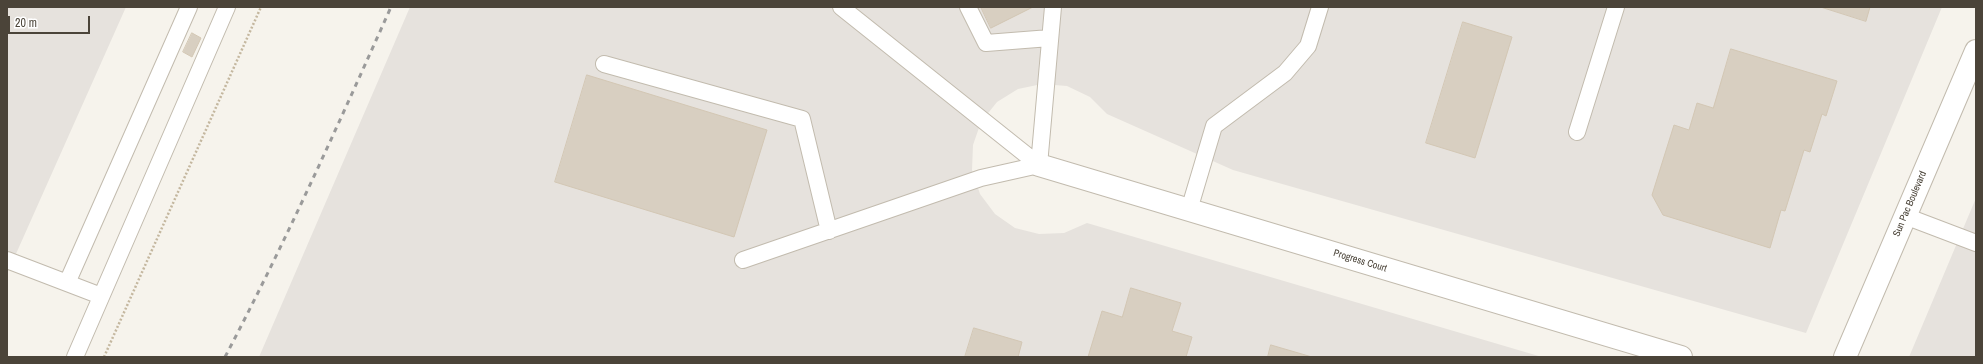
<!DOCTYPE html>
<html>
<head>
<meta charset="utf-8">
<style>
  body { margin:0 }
  #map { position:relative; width:1983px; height:364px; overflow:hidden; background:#f6f3ec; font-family:"Archivo Narrow",sans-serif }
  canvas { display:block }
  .frame { position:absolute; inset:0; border:8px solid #4b4439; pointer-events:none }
  .scale { position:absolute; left:8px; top:16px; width:82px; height:18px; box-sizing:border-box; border:2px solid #4b4439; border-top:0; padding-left:5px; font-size:12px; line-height:14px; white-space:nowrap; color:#4b4439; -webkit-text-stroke:3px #fff; paint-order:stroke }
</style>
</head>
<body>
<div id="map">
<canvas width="1983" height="364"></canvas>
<div class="frame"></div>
<div class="scale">20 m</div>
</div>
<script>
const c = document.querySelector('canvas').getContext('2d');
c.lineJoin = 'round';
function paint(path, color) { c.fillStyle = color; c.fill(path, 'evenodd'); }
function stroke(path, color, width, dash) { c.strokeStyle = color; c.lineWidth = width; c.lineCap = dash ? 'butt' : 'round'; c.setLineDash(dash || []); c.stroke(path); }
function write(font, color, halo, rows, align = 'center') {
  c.font = font + ' "Archivo Narrow",sans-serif'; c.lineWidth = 4; c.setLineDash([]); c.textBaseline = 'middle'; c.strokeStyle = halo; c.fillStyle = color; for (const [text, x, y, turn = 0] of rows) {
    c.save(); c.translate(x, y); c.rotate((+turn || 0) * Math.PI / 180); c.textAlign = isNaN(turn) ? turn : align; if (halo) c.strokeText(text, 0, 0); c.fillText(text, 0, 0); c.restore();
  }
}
const industrial = new Path2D(`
  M7,7H126L7,274Z
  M410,7H1942L1806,333L1233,170L1107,114L1090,97L1067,86L1042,84L1018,89L997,102L981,122L973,145L972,170L980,194L995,214L1015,228L1039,234L1064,233L1087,223L1542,357H259Z
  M1976,198V357H1909Z`);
const building = new Path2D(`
  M981,7H1033L991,28Z
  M1821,7H1870L1866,21Z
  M1463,22L1512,37L1475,158L1426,143Z
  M192,33L201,38L192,57L183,52Z
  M1731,49L1837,81L1826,116L1822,114L1810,152L1804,150L1785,211L1781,210L1770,248L1663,215L1652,195L1674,125L1689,130L1697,103L1713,108Z
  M587,75L767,130L734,237L555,182Z
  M1131,288L1181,303L1172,331L1192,337L1186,357H1088L1102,311L1122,317Z
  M974,328L1022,342L1018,357H965Z
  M1271,345L1312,357H1268Z`);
const path = new Path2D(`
  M104,357L261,7`);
const service = new Path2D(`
  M841,7L1039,165
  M968,7L986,43L1050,38
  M604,64L802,119L829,231
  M1577,132L1616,7
  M1039,165L1053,7
  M1189,210L1214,126L1285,73L1308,46L1320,7
  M1905,216L1976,243
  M7,260L101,296
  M743,260L981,178L1039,165
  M67,283L189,7
  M75,357L227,7`);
const minor = new Path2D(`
  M1039,165L1681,357
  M1845,357L1976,51`);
const rail = new Path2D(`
  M225,357C285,243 338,125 391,7`);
const streetNames = [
  ["Sun Pac Boulevard",1910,204,-67],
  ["Progress Court",1360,261,17]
];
paint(industrial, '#e6e2dd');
paint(building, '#d8cfc1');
stroke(building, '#d3c7b4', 1);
stroke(service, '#c2bbae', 18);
stroke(minor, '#c2bbae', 24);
stroke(path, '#c4b79f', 2.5, [2, 2]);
stroke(service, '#fff', 16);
stroke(minor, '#fff', 22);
stroke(rail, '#9a9a9a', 3, [5, 5]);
write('10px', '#4b4439', '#fff', streetNames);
</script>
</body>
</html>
